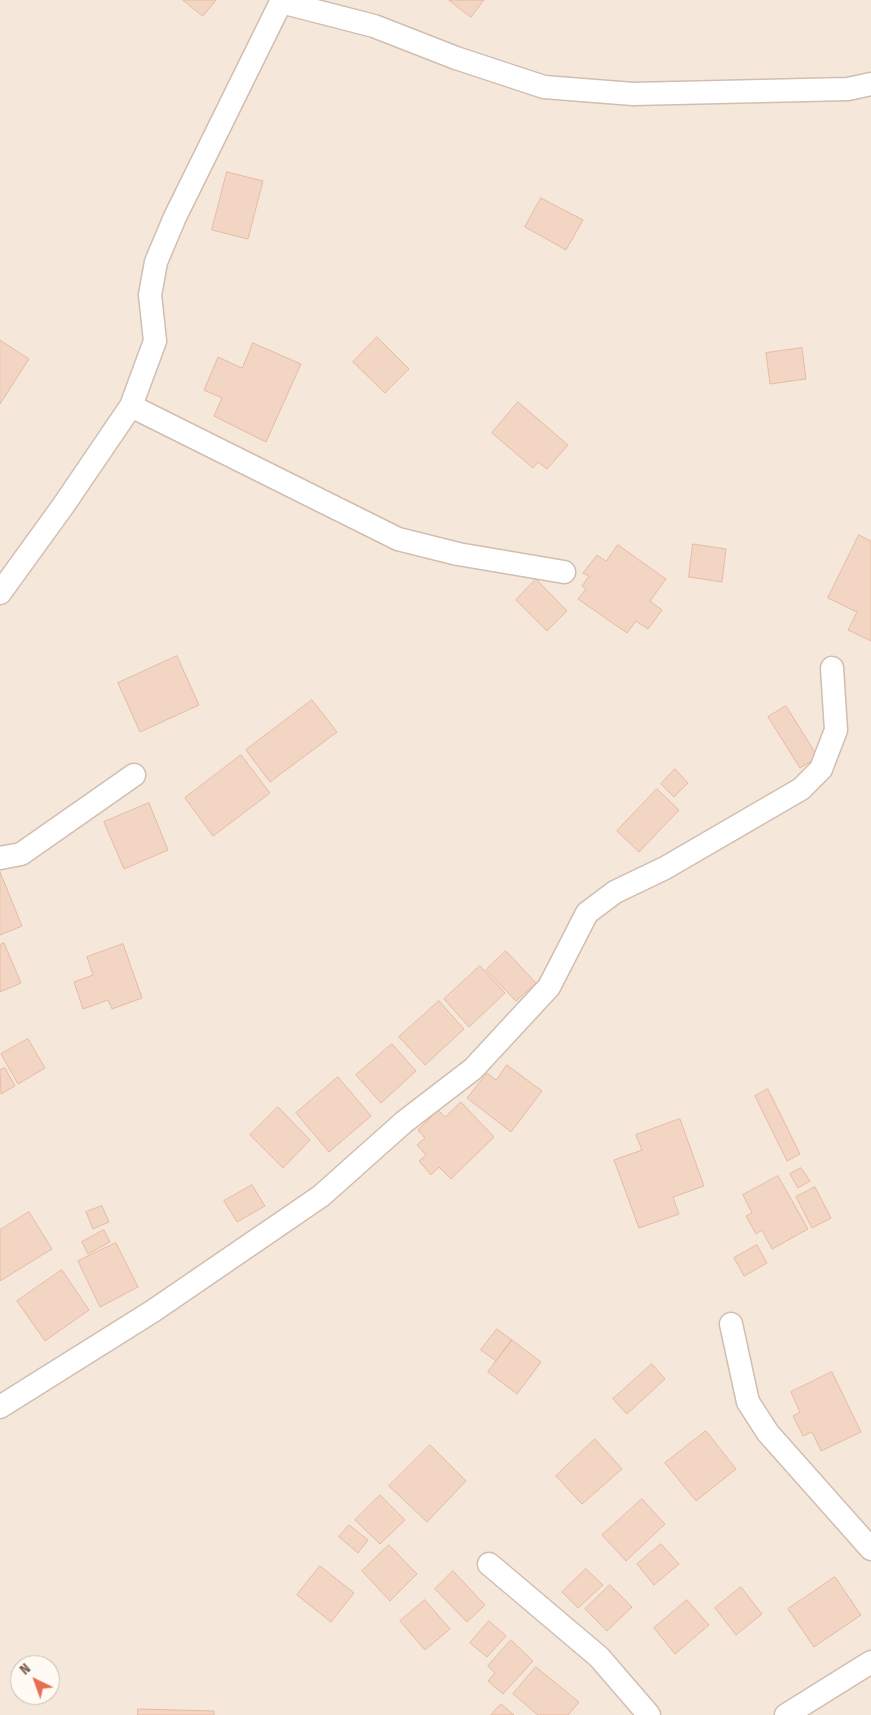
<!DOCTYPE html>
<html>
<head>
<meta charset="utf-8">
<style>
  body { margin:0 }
  #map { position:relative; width:871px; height:1715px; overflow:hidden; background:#fdf6ec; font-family:"Fira Sans Condensed",sans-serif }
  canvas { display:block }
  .north { position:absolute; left:10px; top:1655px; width:50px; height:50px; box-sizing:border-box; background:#fffaf3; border:1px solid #cabbb1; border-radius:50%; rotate:318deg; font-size:14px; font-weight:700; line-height:20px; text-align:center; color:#7a5c4d }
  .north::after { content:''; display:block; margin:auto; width:18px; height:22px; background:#e76f51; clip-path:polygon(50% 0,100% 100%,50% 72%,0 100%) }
</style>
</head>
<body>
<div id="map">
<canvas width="871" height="1715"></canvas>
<div class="north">N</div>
</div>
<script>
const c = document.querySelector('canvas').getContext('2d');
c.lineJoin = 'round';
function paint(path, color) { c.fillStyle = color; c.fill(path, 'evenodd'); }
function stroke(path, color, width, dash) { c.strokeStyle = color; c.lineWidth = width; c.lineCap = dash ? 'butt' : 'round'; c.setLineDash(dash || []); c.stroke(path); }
const residential = new Path2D(`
  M0,0H871V1715H0ZM20,1665H50V1695H20Z`);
const building = new Path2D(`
  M183,0H216L203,16Z
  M449,0H484L471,17Z
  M227,172L263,181L248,239L212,230Z
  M541,198L583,220L566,250L525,227Z
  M377,337L409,369L385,393L353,362Z
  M0,340L29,359L0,404Z
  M253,343L301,364L266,442L214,416L222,398L204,390L218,357L242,368Z
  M802,348L806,379L770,384L766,353Z
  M518,402L568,445L547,469L538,462L533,468L492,433Z
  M859,535L871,541V641L848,630L857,612L828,598Z
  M693,544L726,549L722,582L689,577Z
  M618,545L666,579L650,601L662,610L648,629L636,621L627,633L578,599L586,589L582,586L589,576L583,573L597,555L606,561Z
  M536,579L567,611L547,631L516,600Z
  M177,656L199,705L140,732L118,683Z
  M312,700L337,732L270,782L246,750Z
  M786,706L818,757L800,768L768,717Z
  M241,755L270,793L213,836L185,798Z
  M675,769L688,783L674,797L661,784Z
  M657,789L679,810L639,852L617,831Z
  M149,803L168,850L124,869L104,822Z
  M0,872L22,926L0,935Z
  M4,943L21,983L0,992V945Z
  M123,944L142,998L112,1009L108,1000L83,1009L74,982L93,975L87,957Z
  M506,951L536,983L516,1001L486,970Z
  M480,966L505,993L469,1027L444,999Z
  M439,1001L464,1029L425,1065L399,1037Z
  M28,1039L45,1068L18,1084L1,1054Z
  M392,1044L416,1071L381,1103L356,1075Z
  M507,1065L542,1091L511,1132L467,1098L487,1073L496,1080Z
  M5,1068L15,1086L1,1094L0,1070Z
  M338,1077L371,1116L329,1152L296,1113Z
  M768,1089L800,1154L787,1161L755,1096Z
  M461,1102L494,1137L451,1179L439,1167L431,1175L419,1161L426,1155L417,1145L425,1138L418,1130L438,1110L445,1117Z
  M278,1107L310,1140L283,1168L250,1135Z
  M680,1119L704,1186L673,1197L679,1214L639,1228L614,1160L642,1150L636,1135Z
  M801,1168L810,1181L798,1188L790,1174Z
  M778,1176L808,1229L772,1249L762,1230L756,1234L746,1216L752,1213L743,1195Z
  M252,1185L265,1206L237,1222L224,1201Z
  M815,1187L831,1218L812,1228L796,1197Z
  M102,1206L109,1222L93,1229L86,1212Z
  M29,1212L52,1249L0,1281V1230Z
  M104,1230L110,1242L88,1254L82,1242Z
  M116,1243L138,1287L100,1307L78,1261Z
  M757,1245L767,1263L744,1276L734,1258Z
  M62,1270L89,1310L45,1341L17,1301Z
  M497,1329L512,1340L496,1361L481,1350Z
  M512,1340L541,1362L517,1394L488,1372Z
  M652,1364L665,1379L627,1414L613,1399Z
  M832,1372L861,1432L821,1451L812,1432L803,1436L793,1416L800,1412L791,1392Z
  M706,1431L736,1469L696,1501L665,1463Z
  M595,1439L622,1469L582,1504L556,1476Z
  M430,1445L466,1481L427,1522L389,1486Z
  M380,1495L405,1520L380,1544L355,1520Z
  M642,1499L665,1524L626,1561L602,1535Z
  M349,1525L368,1540L358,1553L339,1537Z
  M661,1544L679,1564L654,1585L637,1564Z
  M389,1545L417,1574L390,1601L362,1571Z
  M320,1566L354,1593L331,1622L297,1595Z
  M586,1569L603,1585L578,1608L562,1592Z
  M453,1571L485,1605L467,1622L435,1589Z
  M835,1577L861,1615L814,1647L788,1609Z
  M610,1585L632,1607L607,1631L585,1609Z
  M741,1587L762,1614L736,1635L715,1608Z
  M425,1600L450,1629L425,1650L400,1621Z
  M687,1600L709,1625L675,1654L654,1628Z
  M489,1621L506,1636L487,1657L470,1643Z
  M511,1640L533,1661L503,1694L488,1681L495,1673L488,1666Z
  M536,1667L579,1702L568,1715H538L513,1694Z
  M501,1704L514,1715H491Z
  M138,1709L214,1711V1715H138Z`);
const street = new Path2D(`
  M281,2L374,26L456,58L544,87L633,94L848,89L871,84
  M131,406L398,539L458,554L564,572
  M0,593L63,506L131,406L155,341L150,295L156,262L175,217L282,0
  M0,858L21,854L134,775
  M731,1324L748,1402L768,1433L871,1549
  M0,1407L153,1311L321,1196L404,1122L473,1069L549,987L587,913L615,892L665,868L801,789L821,769L836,730L832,668
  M489,1564L599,1657L649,1715
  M786,1715L871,1662`);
paint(residential, '#f5e8da');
paint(building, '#f3d5c3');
stroke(building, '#e6bba3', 1);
stroke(street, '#d1beb0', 25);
stroke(street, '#fff', 22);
</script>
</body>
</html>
